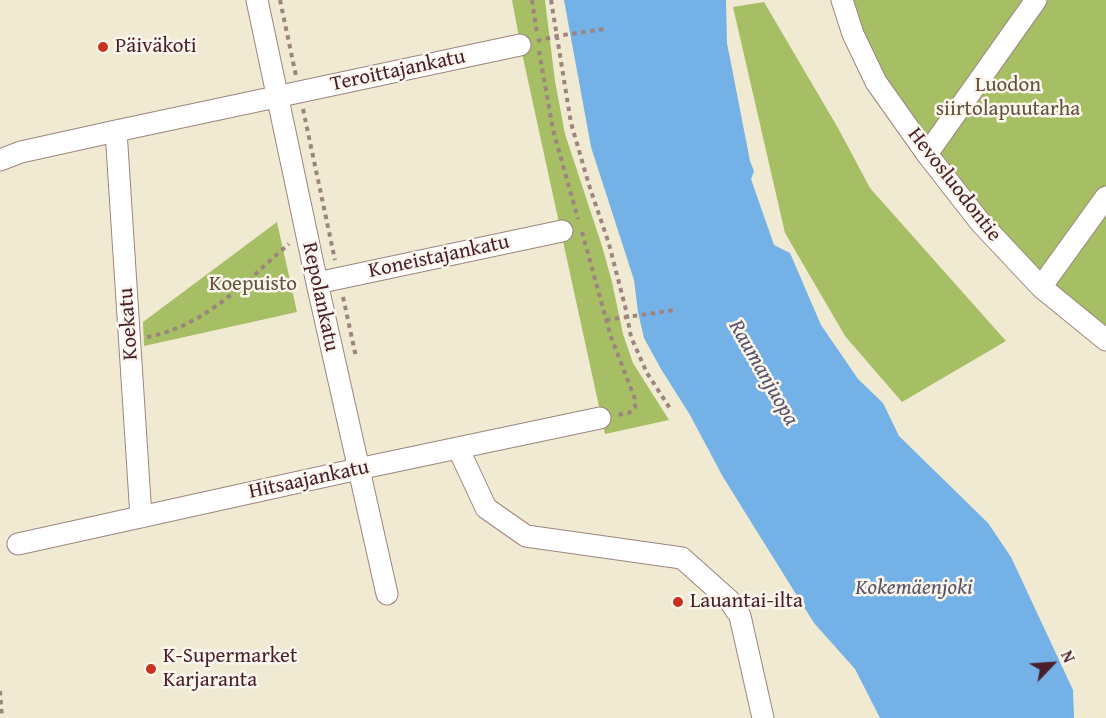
<!DOCTYPE html>
<html>
<head>
<meta charset="utf-8">
<style>
  body { margin:0 }
  #map { position:relative; width:1106px; height:718px; overflow:hidden; background:#f1ead2; font-family:"Gentium Book Plus",serif }
  canvas { display:block }
  .north { position:absolute; left:1022px; top:634px; width:60px; height:60px; -webkit-text-stroke:4px #fbf7ec; paint-order:stroke; rotate:65deg; font-size:16px; font-weight:700; line-height:24px; text-align:center; color:#4a1f2b }
  .north::after { content:''; display:block; margin:auto; width:21px; height:27px; background:#4a1f2b; clip-path:polygon(50% 0,100% 100%,50% 72%,0 100%) }
</style>
</head>
<body>
<div id="map">
<canvas width="1106" height="718"></canvas>
<div class="north">N</div>
</div>
<script>
const c = document.querySelector('canvas').getContext('2d');
c.lineJoin = 'round';
function paint(path, color) { c.fillStyle = color; c.fill(path, 'evenodd'); }
function stroke(path, color, width, dash) { c.strokeStyle = color; c.lineWidth = width; c.lineCap = dash ? 'butt' : 'round'; c.setLineDash(dash || []); c.stroke(path); }
function write(font, color, halo, rows, align = 'center') {
  c.font = font + ' "Gentium Book Plus",serif'; c.lineWidth = 5; c.setLineDash([]); c.textBaseline = 'middle'; c.strokeStyle = halo; c.fillStyle = color; for (const [text, x, y, turn = 0] of rows) {
    c.save(); c.translate(x, y); c.rotate((+turn || 0) * Math.PI / 180); c.textAlign = isNaN(turn) ? turn : align; if (halo) c.strokeText(text, 0, 0); c.fillText(text, 0, 0); c.restore();
  }
}
const green = new Path2D(`
  M512,0H545L555,81L565,134L602,246L612,282L623,334L633,363L669,420L605,434L522,53Z
  M842,0H1106V340L927,154Z
  M764,2L838,128L870,188L1006,341L902,402L845,336L785,233L733,7Z
  M277,222L297,312L144,346L143,322Z`);
const water = new Path2D(`
  M564,0H726L727,43L750,161L754,171L751,179L774,245L790,253L821,325L858,379L883,403L899,436L988,523L1011,557L1073,690L1074,718H880L855,669L814,623L723,477L690,415L661,369L644,338L638,312L634,280L591,147Z`);
const path = new Path2D(`
  M280,0L296,76
  M532,0L537,34
  M551,0L571,123L589,185L609,244L626,310L631,337L647,373L671,410
  M537,41L557,36L604,29
  M539,51L553,130L578,219
  M303,109L335,260
  M582,232L611,337L635,399V407L629,413L616,415
  M343,297L356,357
  M606,320L675,310
  M147,337C206,326 246,281 289,244
  M0,691L2,718`);
const minor = new Path2D(`
  M257,0L317,283L387,594
  M842,0L853,34L876,82L927,154L980,222L1041,287L1106,340
  M927,154L1036,0
  M0,160L21,152L116,131
  M317,283L562,231
  M1041,287L1106,197
  M458,448L486,508L526,536L682,558L729,600L740,616L763,718
  M141,517L116,131L520,45
  M18,544L358,469L600,418`);
const markers = [
  [103,47,6,"#c8321e"],
  [678,602,6,"#c8321e"],
  [151,669,6,"#c8321e"]
];
const poiNames = [
  ["Päiväkoti",115,47],
  ["Lauantai-ilta",690,602],
  ["K-Supermarket",163,657],
  ["Karjaranta",163,681]
];
const streetNames = [
  ["Teroittajankatu",398,71,-12],
  ["Hevosluodontie",954,185,52],
  ["Koneistajankatu",439,257,-12],
  ["Repolankatu",320,297,78],
  ["Koekatu",129,324,-94],
  ["Hitsaajankatu",309,480,-12]
];
const parkNames = [
  ["Luodon",1008,86],
  ["siirtolapuutarha",1008,110],
  ["Koepuisto",253,285]
];
const waterNames = [
  ["Raumanjuopa",763,373,60],
  ["Kokemäenjoki",914,588]
];
paint(green, '#a6be64');
paint(water, '#73b1e6');
stroke(minor, '#9e847e', 23);
stroke(path, '#9e847e', 4, [4.5, 4.5]);
stroke(minor, '#fff', 21);
for (const [x, y, r, color] of markers) { const dot = new Path2D(); dot.arc(x, y, r, 0, 2 * Math.PI); c.fillStyle = color; c.fill(dot); stroke(dot, '#fbf7ec', 2); }
write('21px', '#4a1f2b', '#fbf7ec', poiNames, 'left');
write('21px', '#4a1f2b', '#fbf7ec', streetNames);
write('21px', '#664f3c', '#fbf7ec', parkNames);
write('italic 22px', '#58526c', '#fbf7ec', waterNames);
</script>
</body>
</html>
